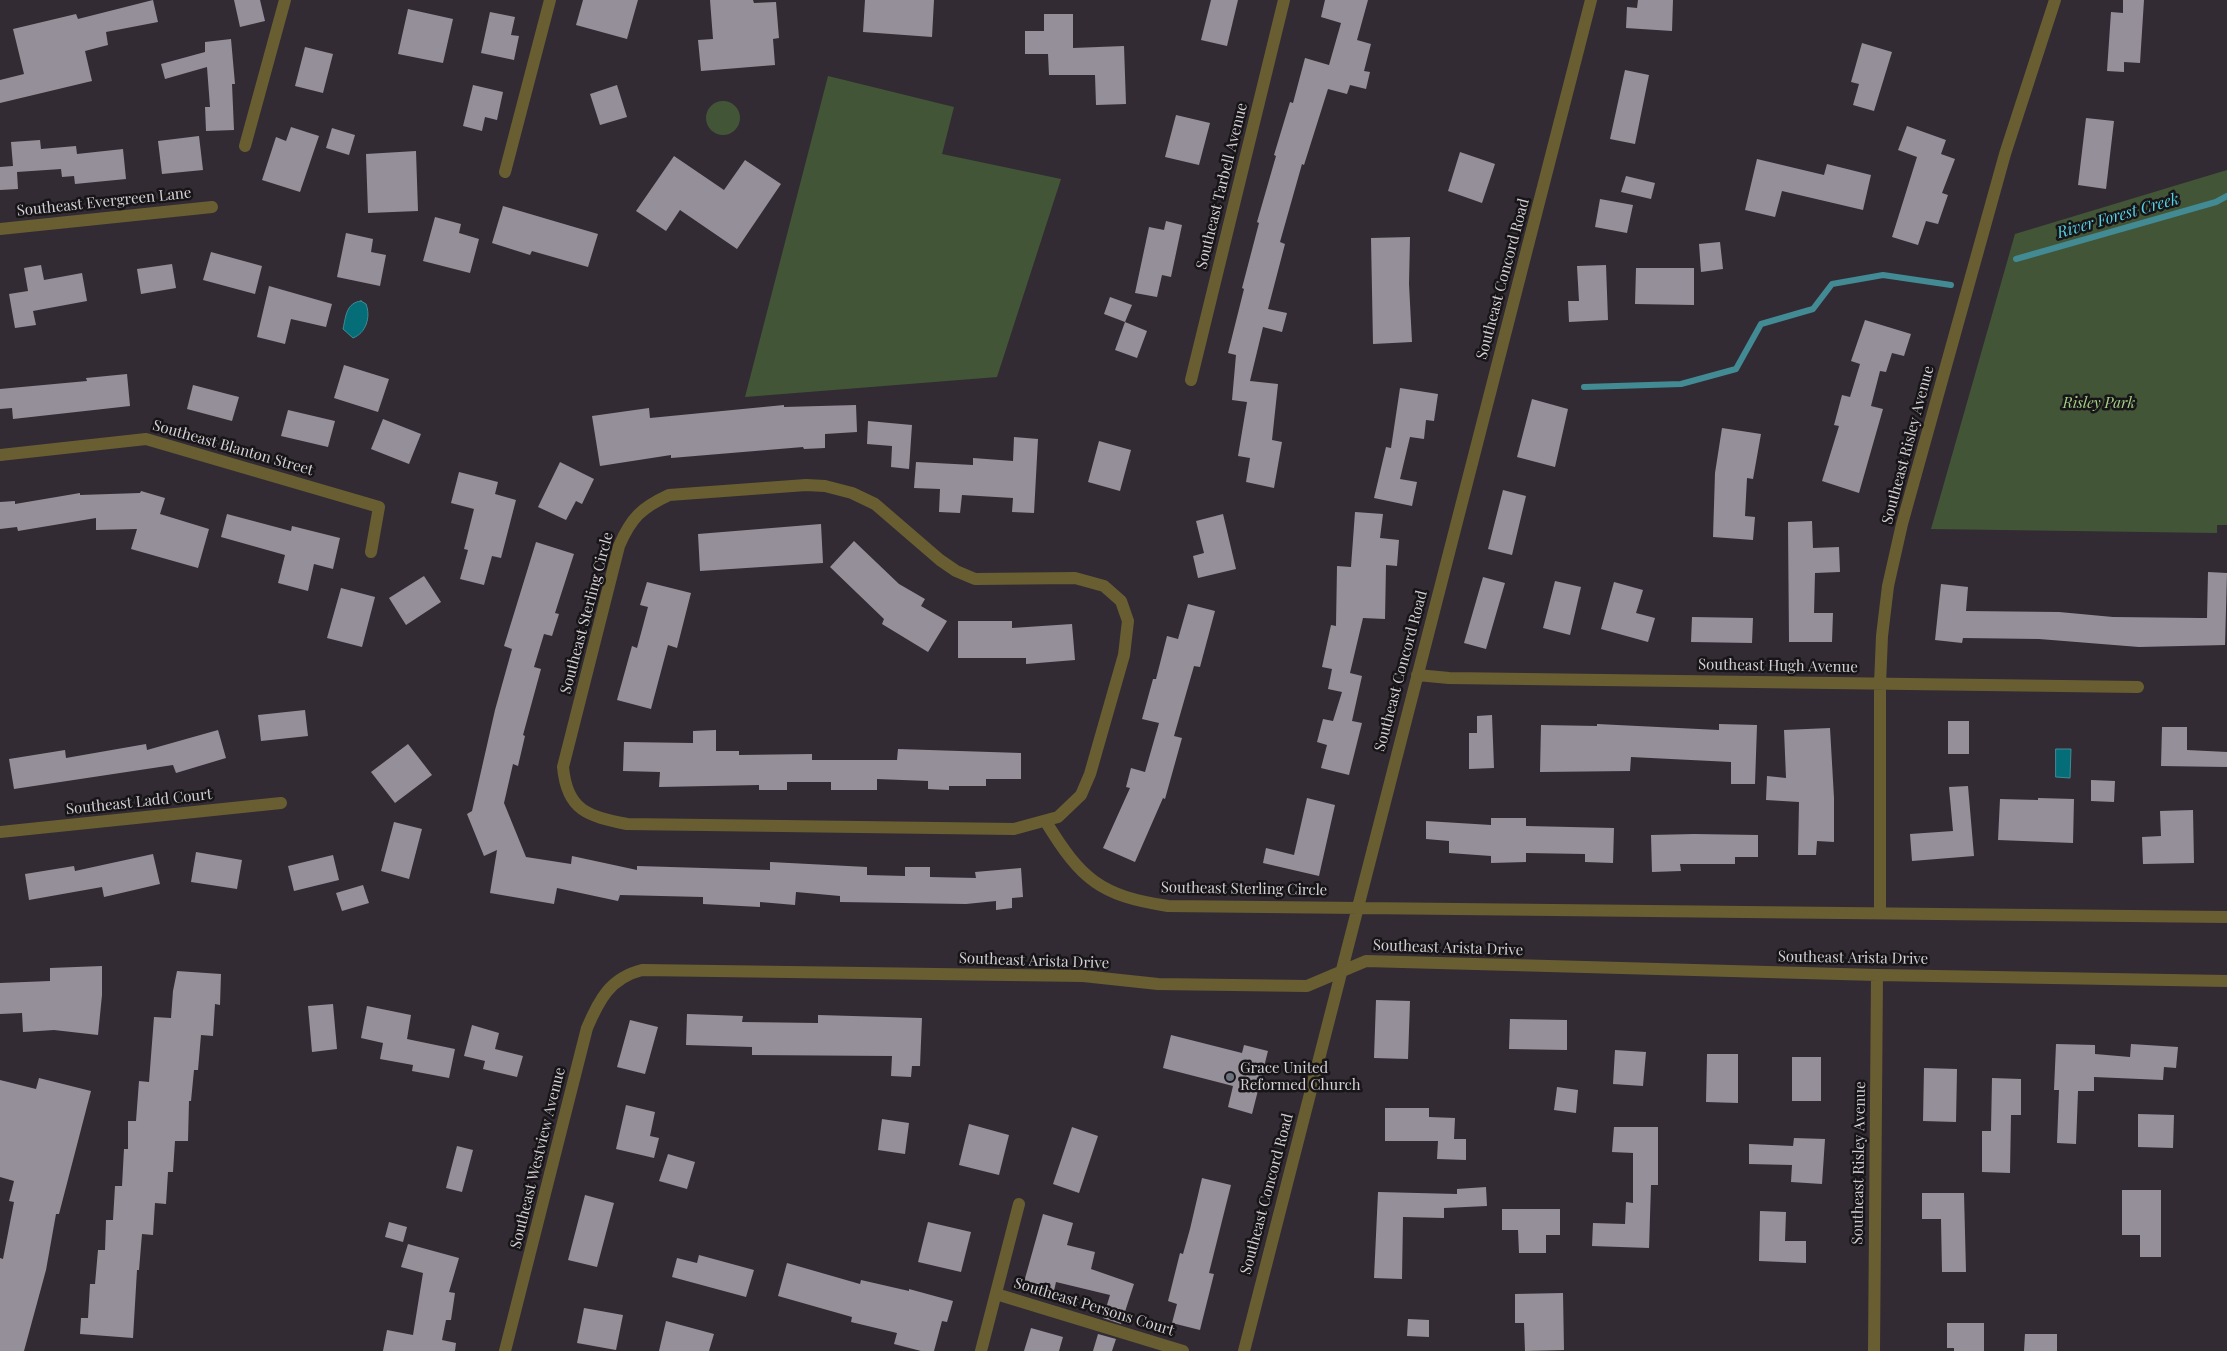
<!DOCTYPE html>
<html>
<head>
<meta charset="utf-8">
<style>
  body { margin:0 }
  canvas { display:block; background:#322b33 }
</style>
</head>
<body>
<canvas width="2227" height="1351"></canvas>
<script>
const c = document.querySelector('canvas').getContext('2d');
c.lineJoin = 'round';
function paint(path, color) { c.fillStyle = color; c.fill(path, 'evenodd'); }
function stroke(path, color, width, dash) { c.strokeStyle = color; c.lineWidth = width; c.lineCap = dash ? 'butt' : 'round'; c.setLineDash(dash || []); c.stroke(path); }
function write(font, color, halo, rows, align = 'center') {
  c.font = font + ' "Playfair Display",serif'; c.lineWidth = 5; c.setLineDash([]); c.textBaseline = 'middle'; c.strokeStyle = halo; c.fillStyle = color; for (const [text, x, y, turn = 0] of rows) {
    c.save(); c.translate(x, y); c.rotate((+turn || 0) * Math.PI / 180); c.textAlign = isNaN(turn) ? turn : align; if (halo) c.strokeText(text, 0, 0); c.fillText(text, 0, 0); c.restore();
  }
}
const green = new Path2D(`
  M828,76L954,107L942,154L1061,179L997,377L745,397Z
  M706 118a17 17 0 1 1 34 0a17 17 0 1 1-34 0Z
  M2227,170V525H2217V533L1931,529L2015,234Z`);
const water = new Path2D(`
  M361,301L366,304C371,317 366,333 353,338L343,329C346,316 346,303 361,301Z
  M2056,749H2071L2070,778L2056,777Z`);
const stream = new Path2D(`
  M2016,259L2216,202L2227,196
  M1584,387L1681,384L1736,369L1761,324L1813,309L1832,284L1883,275L1951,285`);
const building = new Path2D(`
  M153,0L158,22L106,32L108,45L85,51L92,81L0,103V80L24,74L13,29L76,14L78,19Z
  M234,0H260L265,21L240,27Z
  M583,0H638L627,39L576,25Z
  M710,0H753L754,3L776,2L779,38L773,39L775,65L701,71L698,40L713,39Z
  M865,0H934L932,37L863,32Z
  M1211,0H1238L1227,46L1201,40Z
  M1325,0H1368L1357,40L1371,44L1364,71L1370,72L1366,89L1350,85L1347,94L1328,89L1304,165L1302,164L1280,242L1285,244L1268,309L1287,313L1282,332L1263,327L1250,381L1278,384L1272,440L1282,442L1274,488L1246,482L1250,458L1238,456L1247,402L1232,400L1236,355L1228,353L1244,289L1242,288L1259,223L1257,222L1276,156L1274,155L1290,102L1293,103L1305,58L1329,65L1341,23L1321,17Z
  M1638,0H1673L1672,31L1626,28L1627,7L1637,8Z
  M2123,0H2144L2140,63L2124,62V72L2107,71L2111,12L2123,13Z
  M408,9L453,19L443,63L398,54Z
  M490,12L515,17L511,35L519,36L514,60L481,53Z
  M1044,14H1073V48L1124,46L1126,104L1096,105L1095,75H1049L1048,54H1025V31H1044Z
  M231,39L235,84H232L234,130L206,131L205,107H210L207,67L165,79L161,64L205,52V42Z
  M1862,43L1892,52L1874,111L1853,105L1859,84L1851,82Z
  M305,47L333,54L323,93L295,86Z
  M1625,70L1649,75L1635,144L1610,139Z
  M473,85L503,92L497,120L485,117L482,131L463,126Z
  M617,85L627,117L600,125L590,94Z
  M1176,115L1210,123L1199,165L1165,157Z
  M2086,118L2114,121L2106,189L2078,185Z
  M1907,126L1946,140L1941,154L1955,159L1942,193L1948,195L1938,224L1926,221L1918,245L1892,237L1917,157L1898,150Z
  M291,127L319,136L300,192L262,180L276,137L286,141Z
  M332,128L355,135L349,155L326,148Z
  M199,136L203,170L162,174L158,141Z
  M40,140L41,149L76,146L77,154L123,149L126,179L75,184L74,176L62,177L61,169L17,172L18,189L0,190V167L13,166L11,142Z
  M416,151L418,211L368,213L366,154Z
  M1460,152L1495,164L1482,203L1448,191Z
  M674,156L724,190L745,160L781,184L737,249L680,210L666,231L636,211Z
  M1757,159L1824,175L1827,164L1871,175L1863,210L1782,191L1775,217L1745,210Z
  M1626,176L1655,183L1651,199L1621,192Z
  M1600,199L1633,205L1627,233L1595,227Z
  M503,206L598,234L588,267L532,251L530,255L492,243Z
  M435,217L461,224L459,233L479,239L470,273L423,261Z
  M1166,221L1182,225L1171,277L1162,275L1157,297L1135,293L1149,227L1164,230Z
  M346,233L373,239L371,252L386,255L380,286L337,277Z
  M1410,237L1409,284L1412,342L1373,344L1371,238Z
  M1720,242L1723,269L1701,272L1699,244Z
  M211,252L262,266L255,294L203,280Z
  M172,264L176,288L141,294L137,269Z
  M41,265L44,280L82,273L87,301L33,311L36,325L15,328L9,294L28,291L24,268Z
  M1606,265L1608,320L1569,322L1568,301H1579L1577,266Z
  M1636,268H1694V305L1635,304Z
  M269,286L332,304L326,327L291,319L285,344L257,337Z
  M1110,297L1132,305L1125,322L1104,314Z
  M1865,320L1911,334L1904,356L1892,353L1886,372L1880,371L1871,406L1883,409L1859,493L1822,481L1839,426L1834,425L1842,395L1850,397L1860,364L1851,361Z
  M1125,322L1147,331L1137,358L1115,350Z
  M344,365L389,379L378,412L334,398Z
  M127,374L130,406L13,419L12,408L0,409V389L87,381L86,378Z
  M193,385L239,397L232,421L187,409Z
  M1400,388L1438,394L1434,421L1426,420L1424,439L1410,437L1400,479L1417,482L1412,506L1374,498L1386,447L1391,448Z
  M1532,399L1568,409L1555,467L1517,457Z
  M784,405V407L856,405L857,432L825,434V448L804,449L803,447L671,458V455L600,466L592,416L649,408L650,418Z
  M288,410L335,421L328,447L281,436Z
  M383,419L421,434L409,464L371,449Z
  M868,421L912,425L909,469L891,467L892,446L867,444Z
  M1722,428L1761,434L1753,479L1747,478L1745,516L1755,517L1753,540L1713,537L1715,473Z
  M1014,437L1038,439L1034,513L1012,512L1013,498L962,495L960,513L939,512L940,489L914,488L916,462L973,465V458L1013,461Z
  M1099,441L1131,450L1120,491L1088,482Z
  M560,462L594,479L582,504L576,501L566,520L538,507Z
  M459,472L498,482L495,494L516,500L501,558L492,556L484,585L460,579L468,550L464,549L474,509L451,503Z
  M1503,490L1526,496L1512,555L1488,549Z
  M141,491L165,498L160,514L209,529L198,568L131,549L137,529L96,530V518L18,531L17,527L0,529V502L15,501V504L80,493V495L140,493Z
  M1355,512L1383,514L1380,538L1399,540L1397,566L1386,565L1385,619L1363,618L1350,673L1362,676L1352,721L1362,723L1349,775L1321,768L1327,745L1317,742L1323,719L1333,721L1342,692L1328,689L1332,669L1322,667L1331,625L1336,626L1337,566L1351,567Z
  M227,514L291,531L292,526L340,538L333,569L314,564L308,591L278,583L285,555L221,537Z
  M1223,514L1236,569L1198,578L1193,556L1204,553L1196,521Z
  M1812,521L1813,548L1839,547L1840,572L1815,573L1814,613H1833L1832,642H1789L1788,522Z
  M821,524L823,563L700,571L698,534Z
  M854,541L899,584L925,599L921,606L947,621L928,652L882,624L884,619L830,567Z
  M536,542L574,554L555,613L559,614L552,636L544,634L534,667L541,669L523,735L525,736L518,766L513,764L504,803L526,857L571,864L572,856L637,870V866L770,870V862L867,867V875L905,876V867H930V877L976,878L975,872L1021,868L1023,897L1012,898V908L996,910V901L966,904L840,902V896L796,892L795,905L760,902V907L703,904V897L620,895L618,901L557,888L554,904L490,893L497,850L484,856L467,814L472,811L495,710L512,649L504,646Z
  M2208,572L2227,573L2225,645L2139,647L2039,639L1963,638L1962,643L1935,640L1941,584L1968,587L1966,611L2059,612L2113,617L2200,618H2207Z
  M424,576L441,602L406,625L389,598Z
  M1483,577L1505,583L1486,649L1464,643Z
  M1555,581L1581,587L1570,635L1543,628Z
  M647,582L691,593L677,648L668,645L651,709L617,700L632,646L637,648L648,607L640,605Z
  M1614,582L1643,590L1636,613L1655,618L1648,642L1601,629Z
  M341,588L375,597L362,647L327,638Z
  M1188,604L1215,611L1200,667L1194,666L1174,736L1182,738L1165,799L1163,798L1135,862L1103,848L1130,788L1126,787L1131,768L1145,772L1159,723L1142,719L1153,679H1156L1167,636L1178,639Z
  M1692,617L1753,618L1752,643L1691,642Z
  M958,621H1012V628L1072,624L1075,660L1026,664V658H958Z
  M305,710L308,736L261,741L258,715Z
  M1492,715L1494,768L1469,769V733H1477V716Z
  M1948,721H1969V754H1948Z
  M1597,724L1719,730V724L1757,725L1755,784H1731V762L1631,757L1630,771L1540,772L1541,725L1597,726Z
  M2162,727H2187V750L2227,752V767L2161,766Z
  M1830,728L1834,798V842L1817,841L1816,855H1798L1799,802L1766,800L1767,776L1786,778L1784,730Z
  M218,730L226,758L176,773L173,765L14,789L9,759L65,750L66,758L146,744L147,750Z
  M716,730V751H739V755L812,754V760H897L898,749L1021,753V779H986V786H949V790L928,789V781L877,779V790H831V782H787V790H759V785L659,787L660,772L623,771L624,742L693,743V731Z
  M408,744L432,775L395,803L371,772Z
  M2091,780L2115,781L2114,802L2091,801Z
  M1968,786L1974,856L1912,861L1910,834L1953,831L1949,787Z
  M1307,798L1335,805L1319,876L1263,863L1266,848L1294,855Z
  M2038,798L2074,799L2073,843L1998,840L2000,799L2038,800Z
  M2193,810L2194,863L2143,864L2142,837L2161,836L2160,811Z
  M1491,818H1526V826L1614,828L1613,863L1585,862V854L1526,853V862L1491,863V856L1449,853V841L1426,839V821L1491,825Z
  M394,822L422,829L409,879L381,871Z
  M1694,834L1758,835V857H1735V864H1680L1681,871L1652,872L1651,835Z
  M196,852L242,860L237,889L191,882Z
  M153,854L160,884L104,897L102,887L29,900L25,874L74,866L75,871Z
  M333,855L339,880L294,891L288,866Z
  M363,885L369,903L342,911L336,893Z
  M102,966V995L98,1035L54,1030L23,1032L22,1013L0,1014V983L50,981V968Z
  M177,971L221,974L220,1005L215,1004L213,1036L201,1035L198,1070H194L191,1101H189L188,1141H175L173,1172H168L166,1204L155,1203L153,1235L142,1234L139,1270H137L133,1338L80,1334L81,1318H88L90,1284H95L98,1250H105L106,1220H113L115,1186H122L124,1149H128V1121H136L139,1081L149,1082L154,1017L171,1018L173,991Z
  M1376,1000L1410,1001L1408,1059L1374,1058Z
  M333,1004L337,1049L312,1052L308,1006Z
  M367,1006L411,1015L407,1039L455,1049L449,1078L412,1071L413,1065L380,1059L383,1043L361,1038Z
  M687,1014L743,1016L742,1022L818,1023V1015L922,1018L920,1066H912L911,1077L891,1076L892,1056L752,1055V1047L686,1045Z
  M1510,1019L1567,1020V1050L1509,1049Z
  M630,1020L658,1027L645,1074L617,1067Z
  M472,1025L499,1033L495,1049L523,1056L517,1077L483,1069L485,1061L464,1056Z
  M1171,1035L1242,1053L1244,1045L1268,1051L1252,1114L1228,1107L1233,1086L1163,1068Z
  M2056,1044L2095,1045V1054L2130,1057L2131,1044L2178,1047L2176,1068L2164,1067L2163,1080L2094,1077V1091H2078L2076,1144L2057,1143L2059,1090H2054Z
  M1615,1050L1646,1052L1643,1086L1613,1084Z
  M1707,1054H1738V1103L1706,1102Z
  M1792,1057H1821V1101H1792Z
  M1924,1068L1957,1069L1956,1122L1923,1121Z
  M39,1078L91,1091L59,1214H56L46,1270L24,1351H0V1258L3,1259L14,1202L9,1201L14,1181L0,1177V1080L36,1089Z
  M1992,1078L2021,1079V1115H2011L2010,1173L1982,1172V1131H1991Z
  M1557,1087L1578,1090L1576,1113L1554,1110Z
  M626,1105L655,1112L650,1136L659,1138L654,1158L616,1149Z
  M1385,1108H1429V1117L1455,1118L1454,1139H1466V1160L1437,1159L1438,1141H1385Z
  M2138,1114L2174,1115L2173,1148L2138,1147Z
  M882,1119L909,1123L905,1154L878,1150Z
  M969,1124L1009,1135L999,1175L959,1165Z
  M1072,1127L1098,1136L1079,1193L1053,1184Z
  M1614,1127H1658V1185H1651L1649,1248L1592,1246L1593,1223L1625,1224L1626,1202L1633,1203V1153L1612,1152Z
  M1794,1138L1825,1139L1822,1184L1791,1182L1792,1165L1749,1164V1144L1793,1146Z
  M457,1146L473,1150L462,1192L446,1188Z
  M668,1154L695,1162L687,1189L659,1181Z
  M1202,1178L1231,1185L1209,1273L1214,1274L1200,1330L1172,1323L1177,1304L1168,1301L1180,1253L1183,1254L1190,1229Z
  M1486,1187L1487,1206L1444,1208V1218L1403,1217L1402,1279L1374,1278L1378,1192L1457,1194V1189Z
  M2122,1190H2161V1257H2140V1235H2122Z
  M1922,1193H1964L1966,1272H1942L1941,1219H1922Z
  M585,1195L614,1203L597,1267L568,1260Z
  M1502,1209H1560V1235H1546V1253H1519L1518,1230H1502Z
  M1760,1211L1786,1212L1785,1241H1806V1263L1759,1261Z
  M1043,1214L1073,1223L1067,1245L1095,1252L1091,1269L1134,1284L1121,1324L1103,1318L1110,1295L1056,1282L1054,1291L1024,1282Z
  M389,1222L407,1227L403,1242L385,1237Z
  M928,1222L971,1232L961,1272L918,1262Z
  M408,1244L459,1258L449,1292L455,1293L451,1320H446L442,1340L456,1343L455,1351H383L387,1330L413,1335L423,1273L401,1267Z
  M699,1255L754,1270L746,1297L672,1277L677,1258L697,1263Z
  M787,1263L860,1284L861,1280L909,1291V1289L953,1301L947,1322L942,1321L934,1351H921L894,1344L897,1333L851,1322L852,1317L778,1296Z
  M1563,1293L1564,1350L1525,1351L1524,1323H1515V1294Z
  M584,1308L623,1315L616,1350L577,1343Z
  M1408,1319L1429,1320V1337L1407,1336Z
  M666,1321L714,1334L709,1351H659Z
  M1947,1323H1984V1351H1954V1348H1947Z
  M1031,1328L1063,1337L1059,1351H1024Z
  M1098,1334L1116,1339L1112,1351H1093Z
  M2025,1334H2057V1351H2024Z`);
const minor = new Path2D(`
  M245,146L285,0
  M505,172L550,0
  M0,229L212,207
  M1191,380L1284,0
  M0,455L146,439L379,507L371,552
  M806,485L825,486L852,493L875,504L940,560L956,571L975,579L1075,578L1104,586L1121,601L1128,621L1124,655L1090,774L1081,795L1058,817L1014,829L627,824C588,816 567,811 563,767L619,546C631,518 641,508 669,495Z
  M1417,675L1449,678L2138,687
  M1046,822C1081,879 1100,896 1168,906L2227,917
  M0,832L281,803
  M1880,913V684L1882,636L1888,586L1902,524L2005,154L2055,0
  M996,1294L1183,1351
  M505,1351L587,1028C599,1000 610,978 642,970L1083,976L1158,984L1307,986L1366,961L1877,975L2227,981
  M981,1351L1019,1204
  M1244,1351L1591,0
  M1874,1351L1877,975`);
const markers = [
  [1230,1077,5,"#6b7280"]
];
const streetNames = [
  ["Southeast Tarbell Avenue",1222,186,-76],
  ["Southeast Evergreen Lane",104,202,-6],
  ["Southeast Concord Road",1503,279,-75],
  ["Southeast Risley Avenue",1908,445,-75],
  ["Southeast Blanton Street",233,448,16],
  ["Southeast Sterling Circle",587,613,-75],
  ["Southeast Hugh Avenue",1778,666,1],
  ["Southeast Concord Road",1401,671,-75],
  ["Southeast Ladd Court",139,802,-6],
  ["Southeast Sterling Circle",1244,889,1],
  ["Southeast Arista Drive",1448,948,2],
  ["Southeast Arista Drive",1853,958,1],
  ["Southeast Arista Drive",1034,961,2],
  ["Southeast Westview Avenue",538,1158,-76],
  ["Southeast Risley Avenue",1859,1163,-89],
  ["Southeast Concord Road",1267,1194,-75],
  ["Southeast Persons Court",1094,1307,17]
];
const parkNames = [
  ["Risley Park",2099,403]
];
const poiNames = [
  ["Grace United",1240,1068],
  ["Reformed Church",1240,1085]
];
const waterNames = [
  ["River Forest Creek",2118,216,-16]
];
paint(green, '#435537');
paint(water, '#046d78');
stroke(water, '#428b94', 1);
stroke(stream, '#428b94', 6);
paint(building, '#958f9a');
stroke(minor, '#685e32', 12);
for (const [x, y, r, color] of markers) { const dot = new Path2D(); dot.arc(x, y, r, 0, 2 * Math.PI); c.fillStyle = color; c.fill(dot); stroke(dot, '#181518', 2); }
write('15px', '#d4d0d5', '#181518', streetNames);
write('italic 15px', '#a4d185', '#181518', parkNames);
write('15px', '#d4d0d5', '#181518', poiNames, 'left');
write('italic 16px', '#53d3e3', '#181518', waterNames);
</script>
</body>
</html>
